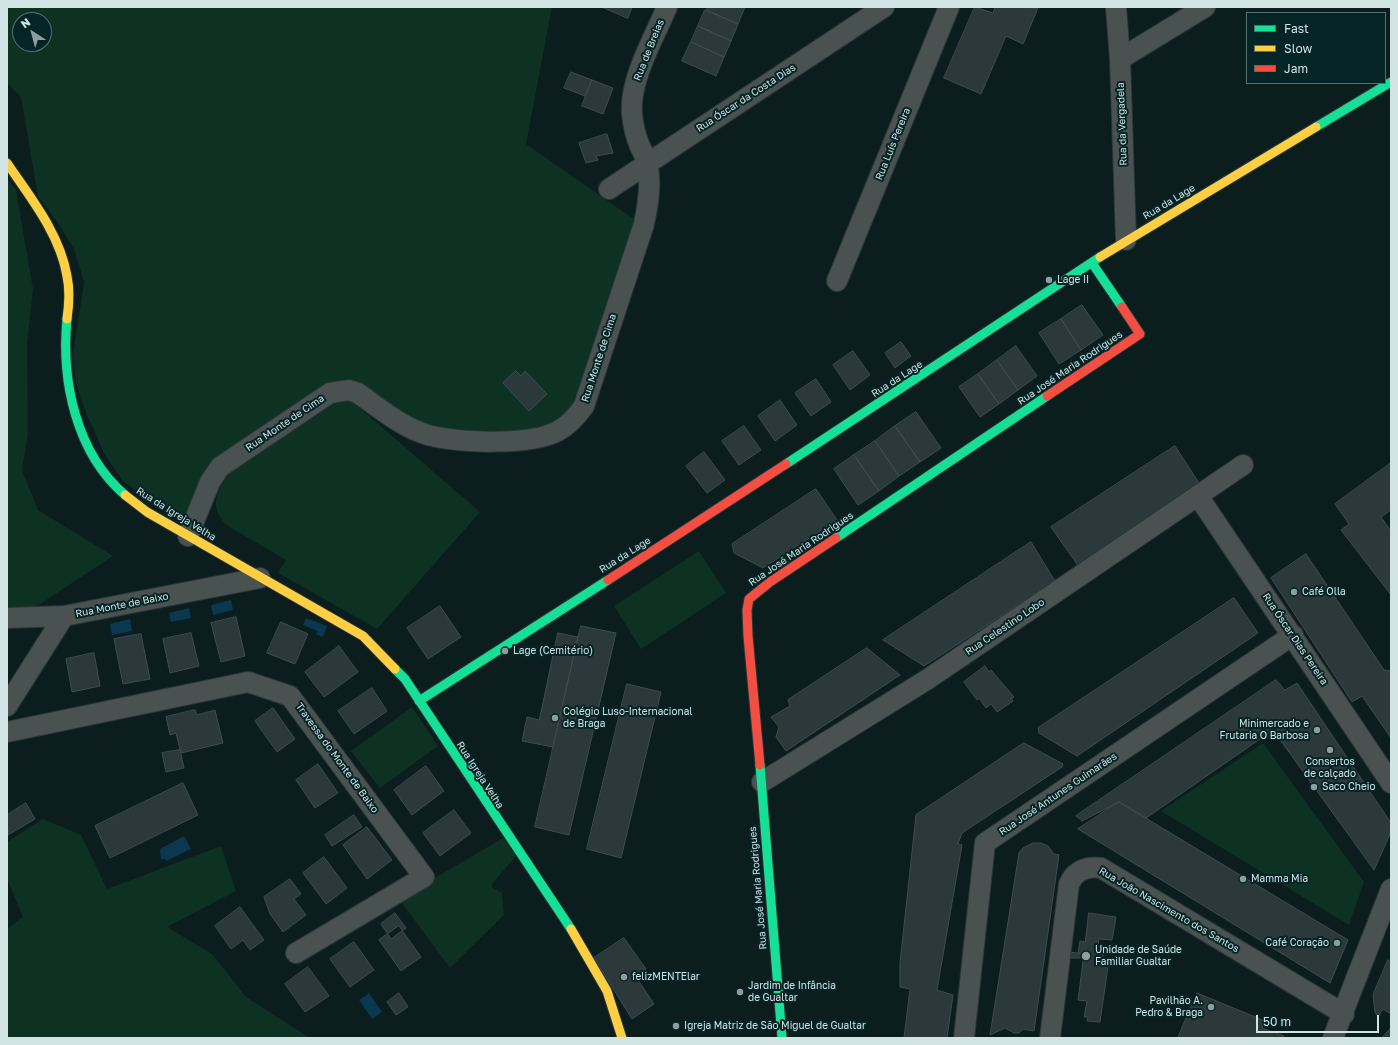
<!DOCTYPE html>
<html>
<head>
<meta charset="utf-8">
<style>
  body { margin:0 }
  #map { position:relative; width:1398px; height:1045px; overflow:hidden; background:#0c1d1e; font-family:"Golos Text",sans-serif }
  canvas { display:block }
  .frame { position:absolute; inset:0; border:8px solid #d2e3e4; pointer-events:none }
  .legend { position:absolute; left:1246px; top:12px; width:140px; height:72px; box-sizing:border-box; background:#042426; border:1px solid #567072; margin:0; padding:5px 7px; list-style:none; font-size:12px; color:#d2e3e4 }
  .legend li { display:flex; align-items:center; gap:8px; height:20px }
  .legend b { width:20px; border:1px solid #567072 }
  .north { position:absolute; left:12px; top:12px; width:40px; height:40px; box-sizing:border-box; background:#042426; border:1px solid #567072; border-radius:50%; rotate:324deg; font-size:11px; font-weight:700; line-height:16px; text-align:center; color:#d2e3e4 }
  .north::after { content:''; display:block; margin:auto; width:14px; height:18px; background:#8d9e9f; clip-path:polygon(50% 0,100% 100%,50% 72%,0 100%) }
  .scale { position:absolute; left:1256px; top:1015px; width:123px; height:18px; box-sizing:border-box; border:2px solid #d2e3e4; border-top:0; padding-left:5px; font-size:12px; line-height:14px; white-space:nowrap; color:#d2e3e4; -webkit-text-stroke:3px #042426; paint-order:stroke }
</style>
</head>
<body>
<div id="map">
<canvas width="1398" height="1045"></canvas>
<div class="frame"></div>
<ul class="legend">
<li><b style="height:5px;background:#16e098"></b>Fast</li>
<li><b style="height:5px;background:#ffcf43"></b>Slow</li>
<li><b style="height:5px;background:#f24e42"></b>Jam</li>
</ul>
<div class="north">N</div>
<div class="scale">50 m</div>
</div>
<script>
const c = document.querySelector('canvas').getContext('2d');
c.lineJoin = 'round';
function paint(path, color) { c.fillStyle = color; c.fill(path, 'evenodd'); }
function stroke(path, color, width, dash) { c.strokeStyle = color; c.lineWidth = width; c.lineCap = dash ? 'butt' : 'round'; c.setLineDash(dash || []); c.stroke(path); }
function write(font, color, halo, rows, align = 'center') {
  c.font = font + ' "Golos Text",sans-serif'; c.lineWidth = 4; c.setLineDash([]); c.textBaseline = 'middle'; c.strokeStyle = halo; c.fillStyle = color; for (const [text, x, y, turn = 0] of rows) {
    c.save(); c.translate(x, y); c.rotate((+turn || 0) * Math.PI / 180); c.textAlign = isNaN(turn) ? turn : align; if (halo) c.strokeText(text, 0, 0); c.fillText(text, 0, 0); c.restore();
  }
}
const green = new Path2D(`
  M7,7H552L526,144L638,222L579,399L562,419L531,431L465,434L421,426L359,385L218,461L191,508L180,517L176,518L171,517L123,481L105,455L87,415L76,384L73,355L84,282L74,249L58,223L38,196L21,97L7,83ZM20,20H44V44H20Z
  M7,178L16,190L33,289L27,344L28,433L22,470L38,510L113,556L34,608L7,609Z
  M346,396L480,512L377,629L280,574L279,571L286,560L228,526C208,508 216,491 230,473Z
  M699,551L726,593L641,649L614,606Z
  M412,707L438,746L380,788L351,751Z
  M1263,743L1364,882L1349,925L1161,811Z
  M43,819L81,835L107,889L221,846L236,891L167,927L212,954L246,997L310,1038H7V929L23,917L7,879V842Z
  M503,838L516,856L493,883L492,887L502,893L504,915L450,968L399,899Z`);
const water = new Path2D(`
  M231,600L233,610L213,615L211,605Z
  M189,608L191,618L171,622L169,613Z
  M306,618L327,626L323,637L316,634L318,631L303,625Z
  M130,619L132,631L112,635L110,624Z
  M184,836L191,849L166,861L165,859H161L160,849Z
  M369,993L382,1012L372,1019L359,1000Z`);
const building = new Path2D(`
  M602,7H632L628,18Z
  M708,7H745L738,24L707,10Z
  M975,7L993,13L995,7L1038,8L1023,44L1006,36L981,94L944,78Z
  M705,10L738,24L731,41L698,26Z
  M698,26L731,41L724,57L691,42Z
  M691,42L724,57L716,76L682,61Z
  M571,72L592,80L585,96L564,88Z
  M592,80L613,88L603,114L582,106Z
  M607,134L613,153L596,156L598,160L586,163L579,143Z
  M1082,305L1103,335L1081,350L1061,319Z
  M1061,319L1081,350L1059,364L1039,333Z
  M901,342L911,356L895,368L885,353Z
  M1016,346L1037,376L1018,390L997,360Z
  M853,351L870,375L850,390L833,365Z
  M997,360L1018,390L999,404L978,374Z
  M516,371L521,376L525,371L547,394L529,411L503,383Z
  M978,374L999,404L980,417L959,387Z
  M816,379L831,402L811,416L795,393Z
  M780,400L797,425L775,441L758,416Z
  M916,412L941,448L920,462L895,426Z
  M744,426L761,450L739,465L722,441Z
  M895,426L920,462L899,476L875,441Z
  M875,441L899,476L879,491L854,455Z
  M1175,446L1199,483L1079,567L1051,527Z
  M704,452L725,480L707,493L686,466Z
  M854,455L879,491L858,505L834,469Z
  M1391,463V510L1381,517L1391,531V595L1341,530L1349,524L1335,504Z
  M816,489L837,520L763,568L734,553L732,544Z
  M1031,542L1055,581L924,666L883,640Z
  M1306,554L1384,670L1391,671V738L1362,696L1352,702L1271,578Z
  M1234,598L1258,633L1077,756L1039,733L1038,728Z
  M440,606L461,637L428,659L407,628Z
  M236,617L245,656L221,662L211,623Z
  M281,622L308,634L295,664L267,653Z
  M581,626L616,633L569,835L535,827Z
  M191,633L199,666L170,673L163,639Z
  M558,633L578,637L553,747L522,741L527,717L539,720Z
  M141,634L150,679L123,684L114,639Z
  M339,646L358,672L324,697L305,672Z
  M867,648L900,675L786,751L776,737L779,727L771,717L790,706L788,700Z
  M94,653L100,686L72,692L66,659Z
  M985,666L989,672L991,670L1014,697L1011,698L1013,701L997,712L991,704L986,708L979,698L977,700L964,682Z
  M1276,680L1285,690L1297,683L1391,823V832L1374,870L1273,730L1146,818L1119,802L1082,821L1076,816Z
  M627,684L661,692L621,858L587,849Z
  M372,688L387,711L354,734L338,711Z
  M273,708L295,739L277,752L255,721Z
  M195,710L197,715L215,710L223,743L181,753L176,733L170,735L166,717Z
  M1024,743L1063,764L1062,767L962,833L958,844L962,845L937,990L953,995L947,1038H904L910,989L900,987V963L916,815Z
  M180,750L184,768L166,772L162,753Z
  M318,764L338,793L315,808L296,780Z
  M426,766L444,791L412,815L394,790Z
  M183,783L198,815L110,858L95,826Z
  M1119,802L1348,940L1330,983L1078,829Z
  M26,803L35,819L8,835L7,815Z
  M454,810L471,833L440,856L423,833Z
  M354,815L362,827L332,846L325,835Z
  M367,827L392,860L367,879L343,845Z
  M1033,843H1041L1048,846L1054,854L1059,855L1034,1031L1023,1029L1019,1033H1014L1005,1028L990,1035L1019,853L1023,848Z
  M324,857L347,888L326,904L303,873Z
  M290,879L301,894L294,899L306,915L283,932L270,914L264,897Z
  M240,907L264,940L250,950L243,940L231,949L215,926Z
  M395,913L406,928L391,939L381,924Z
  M1089,913L1116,917L1112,940L1099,939L1097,953L1103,954L1102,959L1109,960L1100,1022L1087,1021L1088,1017H1084L1087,1001L1078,1000L1084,954L1078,953L1080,941L1085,942Z
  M399,926L421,957L401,971L379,940Z
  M624,938L646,969L643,971L646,975L638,980L654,1004L632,1019L594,958Z
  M354,942L374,970L350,987L330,959Z
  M1069,952L1084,954L1083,958H1069Z
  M1388,960L1391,962V1011L1389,1013L1383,1009L1378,1017L1375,1012L1373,995Z
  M308,967L329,996L305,1012L285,984Z
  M399,993L408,1007L396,1015L387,1002Z
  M1197,993L1265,1021L1262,1028L1284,1036L1283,1038H1178Z
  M1391,1028V1038H1382Z`);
const street = new Path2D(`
  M1116,7L1120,59L1126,240
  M1120,59L1205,7
  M609,189L884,7
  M837,281L949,7
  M1198,496L1391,783
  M188,536L210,482L220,467L330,393L349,390L358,393C379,408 403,428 428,435C459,443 530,446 558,431C569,425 577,416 584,406L644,224C648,205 652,182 647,163C646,156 641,150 639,144C635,134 633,124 632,114C629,80 654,38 667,7
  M7,618L64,616
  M7,706L64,616L260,578
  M7,732L248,682L290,696L424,877L296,953
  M762,782L928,679L1243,465
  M964,1038L985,843L1293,635
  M1050,1038L1069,884C1075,870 1087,866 1101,868L1344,1014
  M1333,1038L1391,889`);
const fast = new Path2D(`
  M1316,127L1391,82
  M1092,263L1122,307
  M67,319C61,381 76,453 125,495
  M786,464L1100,257
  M836,538L1047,396
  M395,669L405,679L571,929
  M419,701L608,580
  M760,765L782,1038`);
const slow = new Path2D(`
  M7,163C30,197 60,234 67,276C70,290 69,305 67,319
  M1100,257L1316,127
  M125,495L147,512L363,636L395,669
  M571,929L607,991L622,1038`);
const jam = new Path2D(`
  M1047,396L1140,334L1122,307
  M608,580L786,464
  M760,765L748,636L747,610L749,599L770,582L836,538`);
const markers = [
  [1049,280,4,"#8d9e9f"],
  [1294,592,4,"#8d9e9f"],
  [505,651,4,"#8d9e9f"],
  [555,718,4,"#8d9e9f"],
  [1317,730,4,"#8d9e9f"],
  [1330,750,4,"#8d9e9f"],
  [1314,787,4,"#8d9e9f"],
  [1243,879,4,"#8d9e9f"],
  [1337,943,4,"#8d9e9f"],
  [1086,956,5,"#8d9e9f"],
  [624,977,4,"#8d9e9f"],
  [740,992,4,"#8d9e9f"],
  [1211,1007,4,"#8d9e9f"],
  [676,1026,4,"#8d9e9f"]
];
const streetNames = [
  ["Rua de Breias",649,50,-68],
  ["Rua Óscar da Costa Dias",746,98,-33],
  ["Rua da Vergadela",1122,124,-92],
  ["Rua Luís Pereira",893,144,-68],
  ["Rua da Lage",1169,202,-31],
  ["Rua Monte de Cima",599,358,-72],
  ["Rua José Maria Rodrigues",1070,368,-34],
  ["Rua da Lage",897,379,-33],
  ["Rua Monte de Cima",285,423,-34],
  ["Rua da Igreja Velha",176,514,32],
  ["Rua José Maria Rodrigues",801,549,-34],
  ["Rua da Lage",625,555,-32],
  ["Rua Monte de Baixo",122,605,-11],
  ["Rua Celestino Lobo",1005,627,-34],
  ["Rua Óscar Dias Pereira",1295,639,56],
  ["Travessa do Monte de Baixo",337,758,54],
  ["Rua Igreja Velha",480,775,57],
  ["Rua José Antunes Guimarães",1058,794,-34],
  ["Rua José Maria Rodrigues",758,888,-95],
  ["Rua João Nascimento dos Santos",1169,910,30]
];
const poiNames = [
  ["Lage II",1057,280],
  ["Café Olla",1302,592],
  ["Lage (Cemitério)",513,651],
  ["Colégio Luso-Internacional",563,712],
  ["de Braga",563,724],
  ["Minimercado e",1309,724,"right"],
  ["Frutaria O Barbosa",1309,736,"right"],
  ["Consertos",1330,762,"center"],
  ["de calçado",1330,774,"center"],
  ["Saco Cheio",1322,787],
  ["Mamma Mia",1251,879],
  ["Café Coração",1329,943,"right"],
  ["Unidade de Saúde",1095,950],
  ["Familiar Gualtar",1095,962],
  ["felizMENTElar",632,977],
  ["Jardim de Infância",748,986],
  ["de Gualtar",748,998],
  ["Pavilhão A.",1203,1001,"right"],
  ["Pedro & Braga",1203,1013,"right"],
  ["Igreja Matriz de São Miguel de Gualtar",684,1026]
];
paint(green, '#0d3123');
paint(water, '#093850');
paint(building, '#2c393b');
stroke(building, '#3e4c4e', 1);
stroke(street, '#293738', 22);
stroke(fast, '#293738', 11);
stroke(slow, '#293738', 11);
stroke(jam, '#293738', 11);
stroke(street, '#4a5251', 20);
stroke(fast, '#16e098', 9);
stroke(slow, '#ffcf43', 9);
stroke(jam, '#f24e42', 9);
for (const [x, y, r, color] of markers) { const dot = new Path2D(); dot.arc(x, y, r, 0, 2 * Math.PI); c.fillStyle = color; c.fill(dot); stroke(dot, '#042426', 1.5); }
write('10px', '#d2e3e4', '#042426', streetNames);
write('10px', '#d2e3e4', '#042426', poiNames, 'left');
</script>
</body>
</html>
